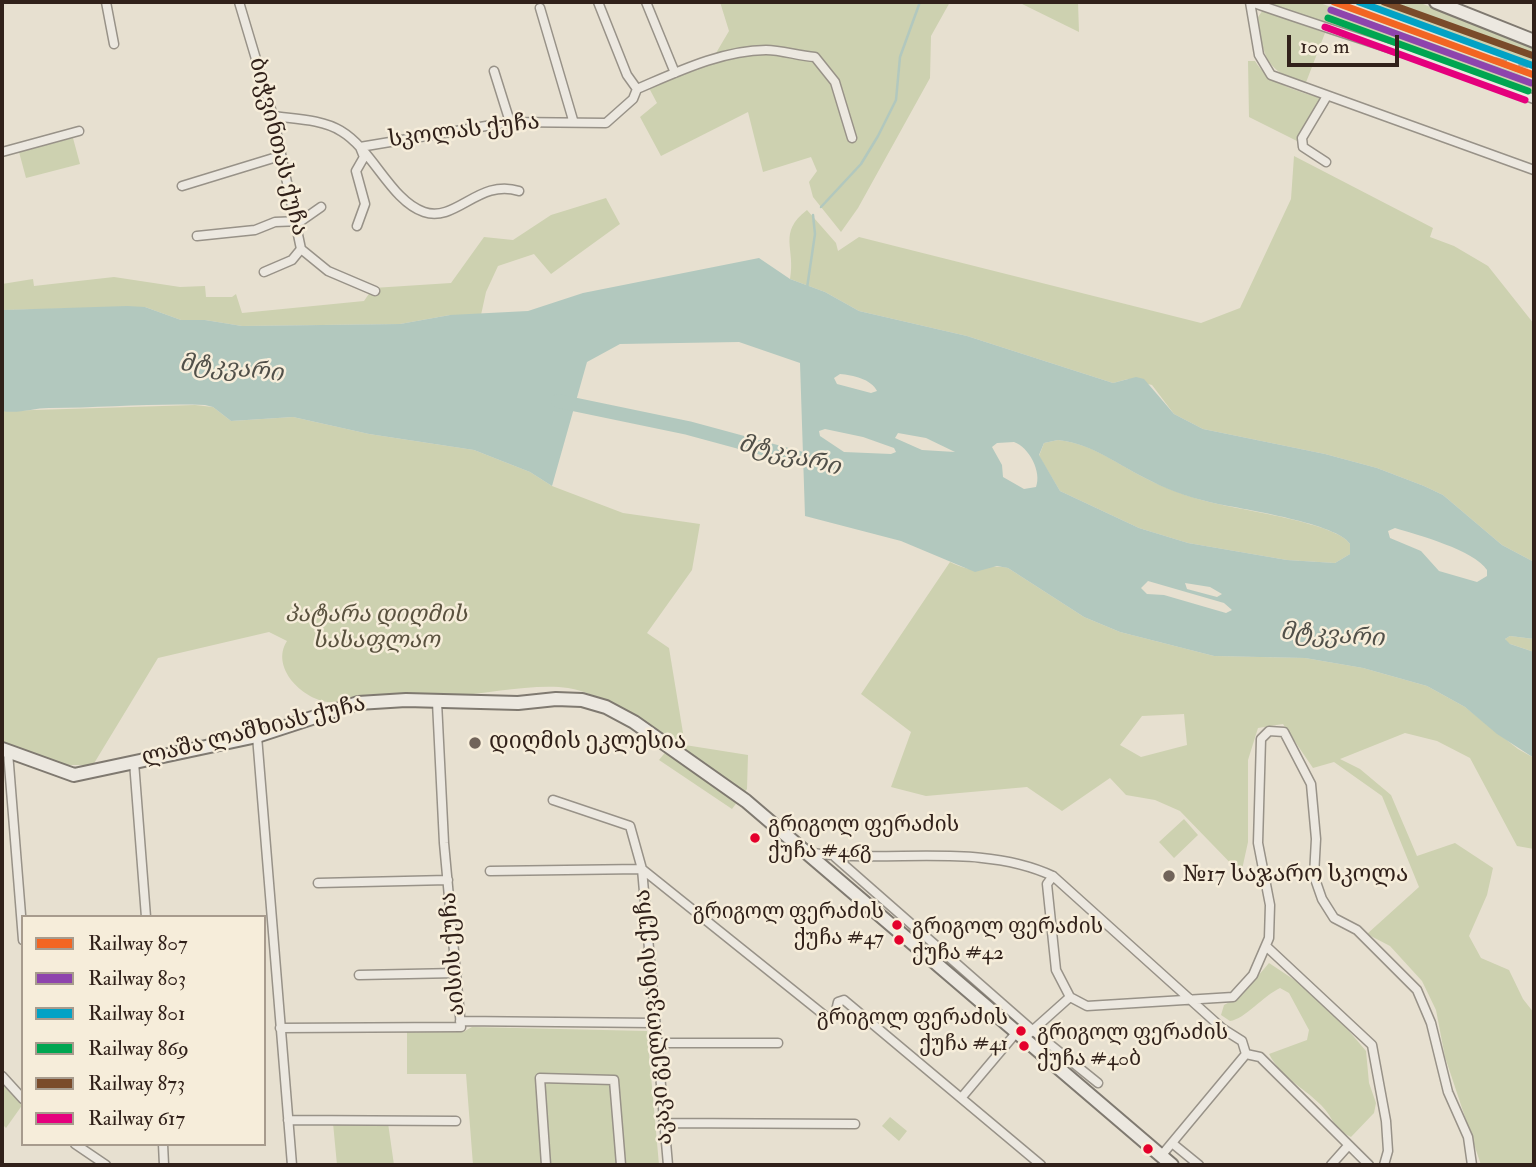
<!DOCTYPE html>
<html>
<head>
<meta charset="utf-8">
<style>
  body { margin:0 }
  #map { position:relative; width:1536px; height:1167px; overflow:hidden; background:#e7e0d0; font-family:"IM FELL Double Pica",serif }
  canvas { display:block }
  .frame { position:absolute; inset:0; border:4px solid #31211a; pointer-events:none }
  .legend { position:absolute; left:21px; top:915px; width:245px; height:231px; box-sizing:border-box; background:#f6edda; border:2px solid #a79b8d; margin:0; padding:9px 12px; list-style:none; font-size:21px; color:#31211a }
  .legend li { display:flex; align-items:center; gap:14px; height:35px }
  .legend b { width:35px; border:2px solid #a79b8d }
  .scale { position:absolute; left:1287px; top:35px; width:112px; height:32px; box-sizing:border-box; border:4px solid #31211a; border-top:0; padding-left:9px; font-size:21px; line-height:24px; white-space:nowrap; color:#31211a; -webkit-text-stroke:5px #f6edda; paint-order:stroke }
</style>
</head>
<body>
<div id="map">
<canvas width="1536" height="1167"></canvas>
<div class="frame"></div>
<ul class="legend">
<li><b style="height:9px;background:#f26522"></b>Railway 807</li>
<li><b style="height:9px;background:#8e44ad"></b>Railway 803</li>
<li><b style="height:9px;background:#02a2c5"></b>Railway 801</li>
<li><b style="height:9px;background:#00a651"></b>Railway 869</li>
<li><b style="height:9px;background:#7a4b2a"></b>Railway 873</li>
<li><b style="height:9px;background:#e5007d"></b>Railway 617</li>
</ul>
<div class="scale">100 m</div>
</div>
<script>
const c = document.querySelector('canvas').getContext('2d');
c.lineJoin = 'round';
function paint(path, color) { c.fillStyle = color; c.fill(path, 'evenodd'); }
function stroke(path, color, width, dash) { c.strokeStyle = color; c.lineWidth = width; c.lineCap = dash ? 'butt' : 'round'; c.setLineDash(dash || []); c.stroke(path); }
function write(font, color, halo, rows, align = 'center') {
  c.font = font + ' "IM FELL Double Pica","Noto Serif Georgian",serif'; c.lineWidth = 5; c.setLineDash([]); c.textBaseline = 'middle'; c.strokeStyle = halo; c.fillStyle = color; for (const [text, x, y, turn = 0] of rows) {
    c.save(); c.translate(x, y); c.rotate((+turn || 0) * Math.PI / 180); c.textAlign = isNaN(turn) ? turn : align; if (halo) c.strokeText(text, 0, 0); c.fillText(text, 0, 0); c.restore();
  }
}
const green = new Path2D(`
  M720,2H950L931,36L930,78L858,208L841,232L813,197L809,182L817,171L811,157L763,172L748,112L661,156L640,117L657,103L649,88L709,65L729,31Z
  M1018,2H1078L1079,32Z
  M1261,2H1317L1517,73L1534,81V96L1459,66Z
  M1365,2H1418L1534,48V64Z
  M1263,10L1325,33L1305,85C1265,69 1263,58 1258,17Z
  M1248,61H1255C1270,86 1300,91 1326,100L1301,143L1249,117Z
  M73,138L80,164L26,178L19,152Z
  M1294,156L1433,228L1430,237L1454,246L1488,266L1534,324V562L1502,545L1443,495L1424,486L1377,468L1325,454L1203,429L1174,414L1152,385L1128,379L1113,383L967,336L859,311L825,292L790,279C796,248 777,233 807,210L836,243L838,251L859,237L1201,323L1240,308L1291,199Z
  M606,198L620,224L551,274L534,254L498,266L486,292L481,315H450L400,324L242,326L205,320H181L145,307L2,310V284L33,279L34,286L114,277L180,287L205,286L206,297H232L236,294L242,313L364,301L373,288L451,283L484,237L513,240L551,215Z
  M195,405L213,407L231,421L293,417L369,434L474,450L530,472L552,486L623,513L700,524L692,570L647,633L669,648L685,745L748,755L747,789L732,809L659,760L672,744C645,724 601,693 568,688C536,683 485,694 450,696C422,697 393,692 364,695C352,696 340,703 328,702C302,699 270,667 287,641L269,632L158,658L93,765H65L2,746V411Z
  M1058,440C1095,444 1119,466 1151,481C1172,491 1195,499 1218,504C1243,510 1339,524 1350,544V554L1335,563L1287,560L1188,543L1139,528L1060,491L1039,456L1044,443Z
  M950,562C981,577 981,563 1008,568L1084,617L1120,632L1214,656L1305,658L1363,668L1427,686L1465,707L1518,749L1534,758V849L1517,846L1470,758L1437,741L1405,733L1340,759L1360,769L1391,795L1417,856L1455,843L1493,868L1487,895L1469,936L1481,958L1509,970L1523,999L1534,1013V1165H1481L1445,1057L1436,1010L1422,981L1390,946L1367,934L1419,887L1382,796L1334,762L1313,768L1283,724L1258,728L1248,760V842L1241,874L1180,811L1155,800L1126,795L1110,778L1062,811L1027,787L926,796L891,787L911,732L861,694ZM1184,714L1187,745L1141,757L1120,745L1142,716Z
  M1510,636L1534,639V652L1507,643L1505,639Z
  M1184,819L1198,835L1174,858L1159,842Z
  M1269,963L1320,997L1366,1051L1369,1083L1376,1103L1374,1113L1351,1137C1332,1128 1334,1118 1321,1105C1301,1085 1283,1080 1269,1054L1307,1040L1309,1030L1289,993L1280,988C1263,996 1245,1019 1230,1021L1221,1015L1224,1005L1241,996Z
  M472,1027L647,1031L659,1165H473L466,1074H407V1031L463,1032Z
  M2,1081L23,1104L6,1128L2,1124Z
  M890,1117L907,1131L899,1141L882,1126Z
  M333,1123H388L394,1165H337Z`);
const water = new Path2D(`
  M759,258L790,279L825,292L859,311L967,336L1113,383L1136,377L1144,379L1174,414L1203,429L1325,454L1377,468L1424,486L1443,495L1502,545L1534,562V639L1510,636L1505,639L1510,644L1534,652V758L1497,734L1465,707L1427,686L1363,668L1305,658L1214,656L1120,632L1084,617L1008,568L997,566L975,572L901,541L805,516L800,363L739,342L620,344L587,362L552,486L530,472L474,450L369,434L293,417L231,421L213,407L205,405C154,403 101,408 49,408C33,408 19,414 2,411V310L127,306L145,307L181,320H205L242,326L400,324L450,315L528,311L583,293ZM840,374C853,375 871,379 877,391L871,393L837,384L834,378ZM825,429L863,437L894,448L896,452L891,454L844,452L820,436L819,431ZM898,433L926,438L955,452L922,450L895,438ZM1058,440C1094,444 1119,466 1151,481C1172,492 1195,499 1218,504C1243,509 1339,524 1350,544V554L1335,563L1287,560L1188,543L1139,528L1060,491L1039,455L1044,443ZM1014,442C1029,447 1042,472 1036,487L1024,489L1003,477L1002,465L992,447L997,443ZM1395,528C1418,535 1474,550 1487,570V576L1477,582L1439,571L1421,551L1390,538L1388,531ZM1148,581L1224,603L1232,610L1226,613L1164,595L1147,594L1141,588ZM1185,583L1210,587L1222,594L1217,597L1187,589Z`);
const stream = new Path2D(`
  M821,207L861,164L878,136L896,100L900,57L920,2
  M807,288L815,234L813,215`);
const river = new Path2D(`
  M558,401L688,428L821,464`);
const street = new Path2D(`
  M106,2L114,44
  M239,2L273,116L301,249L292,260L264,272
  M598,2L627,75L637,89
  M646,2L675,73
  M1250,2L1259,55L1271,75L1534,170
  M1251,2C1345,35 1441,63 1534,99
  M540,8L573,120
  M494,71L510,122
  M273,116C294,119 322,119 341,131C373,150 391,201 424,212C456,223 479,178 519,191
  M2,152L79,131
  M1326,162L1303,147L1302,138L1327,96
  M182,186L280,156
  M357,226L365,204L356,171L364,157L360,147L510,122L606,123L633,99L637,89C677,72 723,50 766,50C782,50 798,56 815,57L835,82L852,138
  M197,236L255,230L275,222L301,221L321,207
  M301,249L328,271L375,291
  M257,736L292,1165
  M8,752L23,940
  M134,762L146,917
  M553,800L630,826L642,869L668,1165
  M806,852C887,865 978,841 1053,876L1223,1029L1242,1041L1246,1054L1260,1057L1369,1165
  M835,857L1031,1029L1098,1083
  M490,871L642,869L829,1019L836,1011L838,1002L844,1000L1041,1165
  M1053,876L1047,884L1056,970L1070,997
  M318,883L448,880
  M1267,947L1372,1045L1386,1121L1388,1151L1384,1165
  M359,975L457,973
  M460,1021L654,1023
  M280,1028L461,1027L444,843L437,702
  M1023,1039L1070,997L1087,1006L1233,997L1253,975L1269,938L1270,905L1258,843L1261,739L1269,731L1284,732L1311,784L1316,839L1314,876L1322,899L1334,918L1357,930L1417,990L1431,1023L1448,1092L1468,1137L1472,1165
  M656,1043H778
  M2,1076L23,1099
  M962,1097L1016,1033
  M288,1120L456,1121
  M663,1123L855,1124
  M1172,1143L1199,1165
  M75,1144L106,1165
  M163,1144L164,1165
  M1161,1156L1246,1054
  M546,1165L540,1078L614,1080L621,1165
  M1331,1165L1347,1147`);
const secondary = new Path2D(`
  M1436,2L1534,41
  M2,749L74,775L257,736L358,703L406,700L518,703L556,699L582,700L606,707L634,722L746,801L1172,1165`);
const rail = new Path2D(`
  M1472,52L1528,67`);
const rail1 = new Path2D(`
  M1334,2L1534,75`);
const rail2 = new Path2D(`
  M1331,10L1531,83`);
const rail3 = new Path2D(`
  M1359,2L1534,66`);
const rail4 = new Path2D(`
  M1328,18L1528,91`);
const rail5 = new Path2D(`
  M1384,2L1534,56`);
const rail6 = new Path2D(`
  M1325,27L1525,100`);
const markers = [
  [475,743,7,"#71645a"],
  [755,838,6,"#e4002b"],
  [1169,876,7,"#71645a"],
  [897,925,6,"#e4002b"],
  [899,940,6,"#e4002b"],
  [1021,1031,6,"#e4002b"],
  [1024,1046,6,"#e4002b"],
  [1148,1149,6,"#e4002b"]
];
const busNames = [
  ["გრიგოლ ფერაძის",768,826],
  ["ქუჩა #46გ",768,852],
  ["გრიგოლ ფერაძის",884,913,"right"],
  ["ქუჩა #47",884,939,"right"],
  ["გრიგოლ ფერაძის",912,928],
  ["ქუჩა #42",912,954],
  ["გრიგოლ ფერაძის",1008,1019,"right"],
  ["ქუჩა #41",1008,1045,"right"],
  ["გრიგოლ ფერაძის",1037,1034],
  ["ქუჩა #40ბ",1037,1060]
];
const streetNames = [
  ["სკოლას ქუჩა",464,132,-7],
  ["ბიჭვინთას ქუჩა",277,147,76],
  ["ლაშა ლაშხიას ქუჩა",254,732,-14],
  ["აისის ქუჩა",454,954,-94],
  ["აკაკი გელოვანის ქუჩა",655,1017,-95]
];
const parkNames = [
  ["პატარა დიღმის",376,616],
  ["სასაფლაო",376,642]
];
const poiNames = [
  ["დიღმის ეკლესია",489,743],
  ["№17 საჯარო სკოლა",1183,876]
];
const waterNames = [
  ["მტკვარი",231,370,6],
  ["მტკვარი",789,457,14],
  ["მტკვარი",1332,637,4]
];
paint(green, '#cdd1b0');
paint(water, '#b2c8be');
stroke(stream, '#b2c8be', 2.5);
stroke(river, '#b2c8be', 14);
stroke(street, '#989288', 11);
stroke(secondary, '#7f7970', 16);
stroke(street, '#ece8e0', 8);
stroke(secondary, '#ece8e0', 12);
stroke(rail, '#aaa49e', 2.5, [12, 12]);
stroke(rail1, '#f26522', 7);
stroke(rail2, '#8e44ad', 7);
stroke(rail3, '#02a2c5', 7);
stroke(rail4, '#00a651', 7);
stroke(rail5, '#7a4b2a', 7);
stroke(rail6, '#e5007d', 7);
for (const [x, y, r, color] of markers) { const dot = new Path2D(); dot.arc(x, y, r, 0, 2 * Math.PI); c.fillStyle = color; c.fill(dot); stroke(dot, '#f6edda', 2.5); }
write('21px', '#31211a', '#f6edda', busNames, 'left');
write('23px', '#31211a', '#f6edda', streetNames);
write('italic 23px', '#5a523f', '#f6edda', parkNames);
write('23px', '#31211a', '#f6edda', poiNames, 'left');
write('italic 24px', '#515049', '#f6edda', waterNames);
</script>
</body>
</html>
